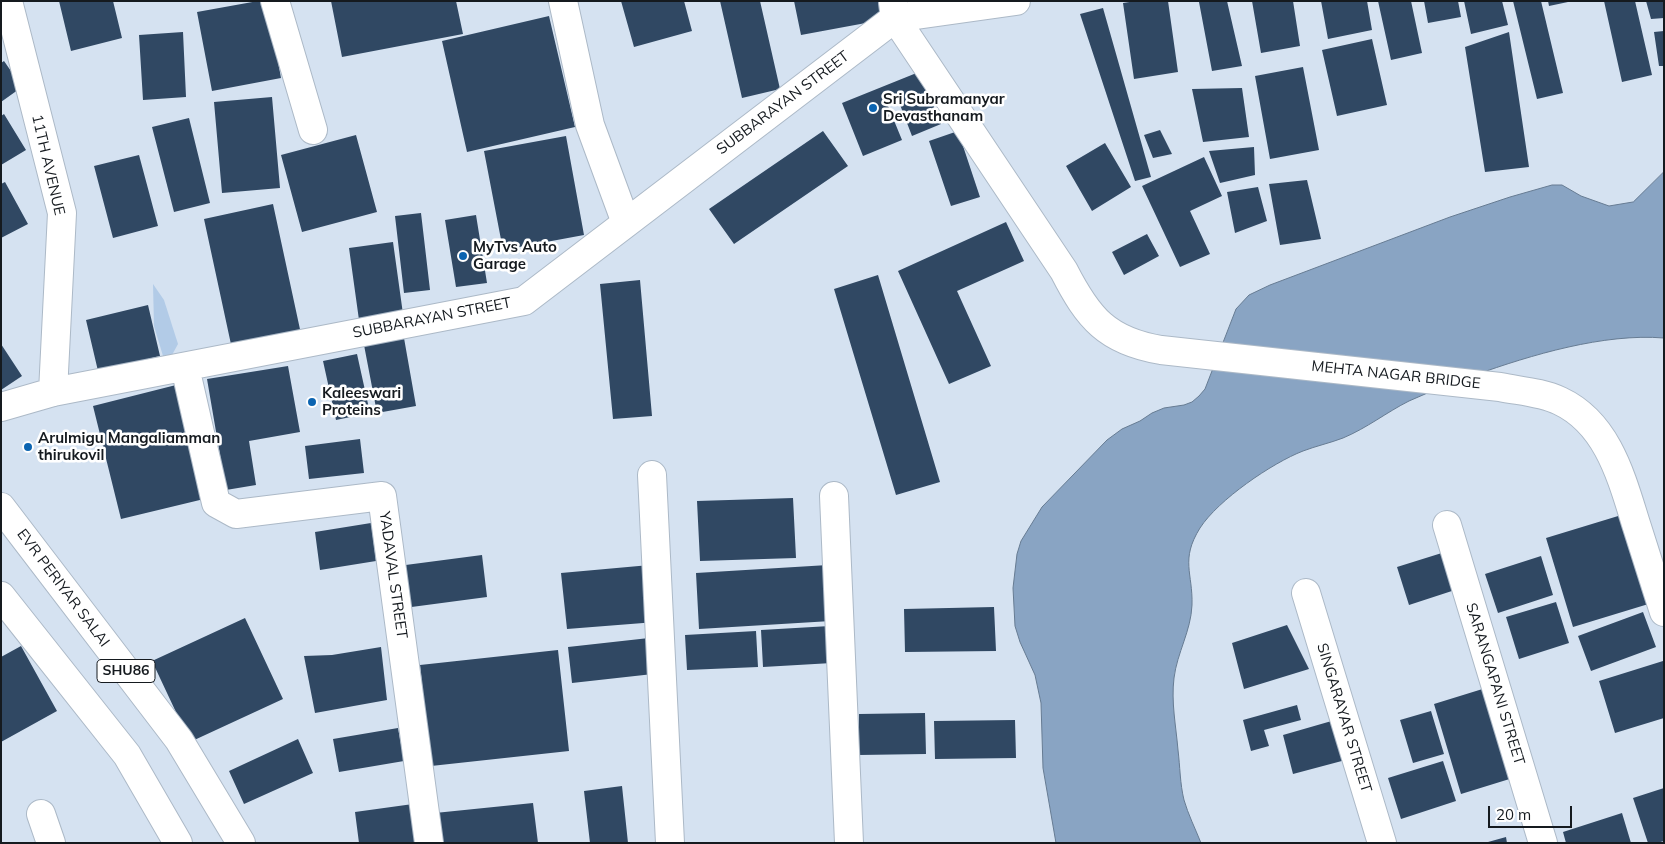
<!DOCTYPE html>
<html>
<head>
<meta charset="utf-8">
<style>
  body { margin:0 }
  #map { position:relative; width:1665px; height:844px; overflow:hidden; background:#d5e2f1; font-family:Mulish,sans-serif }
  canvas { display:block }
  .frame { position:absolute; inset:0; border:2px solid #151a1f; pointer-events:none }
  .scale { position:absolute; left:1488px; top:806px; width:84px; height:22px; box-sizing:border-box; border:2px solid #151a1f; border-top:0; padding-left:6px; font-size:15px; line-height:18px; white-space:nowrap; color:#151a1f; -webkit-text-stroke:4px #fff; paint-order:stroke }
</style>
</head>
<body>
<div id="map">
<canvas width="1665" height="844"></canvas>
<div class="frame"></div>
<div class="scale">20 m</div>
</div>
<script>
const c = document.querySelector('canvas').getContext('2d');
c.lineJoin = 'round';
function paint(path, color) { c.fillStyle = color; c.fill(path, 'evenodd'); }
function stroke(path, color, width, dash) { c.strokeStyle = color; c.lineWidth = width; c.lineCap = dash ? 'butt' : 'round'; c.setLineDash(dash || []); c.stroke(path); }
function write(font, color, halo, rows, align = 'center') {
  c.font = font + ' Mulish,sans-serif'; c.lineWidth = 5; c.setLineDash([]); c.textBaseline = 'middle'; c.strokeStyle = halo; c.fillStyle = color; for (const [text, x, y, turn = 0] of rows) {
    c.save(); c.translate(x, y); c.rotate((+turn || 0) * Math.PI / 180); c.textAlign = isNaN(turn) ? turn : align; if (halo) c.strokeText(text, 0, 0); c.fillText(text, 0, 0); c.restore();
  }
}
const green = new Path2D(`
  M153,284L164,300L178,344L166,366L154,326Z`);
const water = new Path2D(`
  M1664,172V338C1604,333 1531,355 1475,375C1453,383 1431,391 1409,401C1387,412 1367,428 1343,438C1330,443 1316,446 1303,451C1272,463 1218,500 1200,528C1180,560 1193,573 1192,605C1191,631 1177,653 1174,678C1171,702 1176,726 1178,750C1180,766 1180,784 1184,800C1188,814 1195,828 1201,843H1056L1043,768L1041,703L1035,675L1020,642L1015,626L1013,588L1017,554L1021,541L1042,507L1107,440L1122,429L1140,421L1152,413L1164,408L1184,405L1192,402L1199,396L1205,389L1236,309L1249,295L1270,285L1450,217L1510,197L1552,185H1562L1581,196L1609,206L1633,202Z`);
const building = new Path2D(`
  M59,1H113L122,38L71,51Z
  M258,1H267L281,78L212,91L197,12Z
  M331,1H456L463,34L342,57Z
  M621,1H684L692,31L634,47Z
  M720,1H760L780,89L742,98Z
  M794,1H879L882,20L801,35Z
  M1136,1H1168L1178,72L1134,79L1123,3Z
  M1201,1H1227L1242,66L1212,71L1199,2Z
  M1252,1H1293L1300,46L1261,53Z
  M1321,1H1367L1372,30L1328,39Z
  M1378,1H1411L1422,53L1391,60Z
  M1424,1H1458L1461,17L1428,23Z
  M1464,1H1502L1508,25L1471,34Z
  M1513,1H1541L1563,93L1537,99Z
  M1548,1H1568V2L1549,6Z
  M1604,1H1635L1652,75L1622,82Z
  M1646,1H1664V18L1651,19Z
  M1103,8L1151,177L1135,181L1080,14Z
  M549,16L575,127L467,152L442,41Z
  M1664,31V66H1659L1654,32Z
  M183,32L186,97L143,100L139,35Z
  M1509,32L1529,167L1485,172L1465,47Z
  M1372,39L1387,105L1337,116L1322,50Z
  M4,61L22,87L1,102V63Z
  M1303,67L1319,150L1270,159L1255,76Z
  M919,72L941,124L912,136L897,97L886,101L902,140L863,156L842,103Z
  M1242,88L1249,137L1203,142L1192,89Z
  M272,97L280,188L222,193L214,102Z
  M4,114L26,150L1,165V116Z
  M189,118L210,203L174,212L152,127Z
  M1160,130L1172,154L1153,158L1144,135Z
  M823,131L848,166L734,244L709,209Z
  M958,131L980,197L951,206L929,141Z
  M356,135L377,212L302,232L281,155Z
  M566,136L584,235L503,250L484,151Z
  M1105,143L1131,187L1092,211L1066,166Z
  M1254,147L1255,175L1220,183L1209,151Z
  M139,155L158,226L113,238L94,166Z
  M1204,157L1222,196L1190,211L1210,254L1180,267L1142,186Z
  M1307,180L1321,239L1280,245L1269,184Z
  M5,182L28,224L1,238V184Z
  M1258,187L1267,221L1235,233L1227,192Z
  M273,204L301,334L232,349L204,219Z
  M421,213L430,290L404,293L395,216Z
  M476,215L487,283L456,287L445,220Z
  M1006,222L1024,261L957,291L991,366L949,384L898,271Z
  M1147,234L1159,256L1124,275L1112,252Z
  M393,242L403,314L359,320L349,248Z
  M878,275L940,482L896,495L834,289Z
  M640,280L652,416L613,419L600,284Z
  M148,305L160,356L98,371L86,320Z
  M404,338L416,406L377,413L364,345Z
  M1,344L22,376L1,390Z
  M357,354L370,413L336,420L323,361Z
  M288,366L300,432L249,441L256,485L226,490L207,379Z
  M176,385L204,499L121,519L93,406Z
  M360,439L364,473L309,479L305,446Z
  M793,498L796,558L700,561L697,501Z
  M1628,513L1655,602L1573,627L1546,538Z
  M371,523L376,561L320,570L315,532Z
  M1445,552L1458,589L1409,605L1397,567Z
  M482,555L487,597L404,608L398,566Z
  M1541,556L1553,595L1498,613L1485,574Z
  M650,565L656,622L567,629L561,573Z
  M828,565L831,621L699,629L696,573Z
  M1556,602L1569,643L1519,659L1506,617Z
  M994,607L996,651L905,652L904,609Z
  M1643,612L1656,647L1591,671L1578,636Z
  M245,618L283,699L190,742L152,661Z
  M1287,625L1309,669L1244,689L1232,643Z
  M830,626L832,663L763,667L761,630Z
  M756,631L758,667L687,670L685,635Z
  M649,638L653,674L572,683L568,647Z
  M21,646L57,711L1,742V657Z
  M381,647L387,700L315,713L304,656L332,655Z
  M558,650L569,751L431,766L420,665Z
  M1663,661L1664,718L1615,733L1599,681Z
  M1489,687L1516,777L1461,794L1434,704Z
  M1297,705L1301,720L1264,730L1269,746L1251,751L1243,720Z
  M1431,711L1444,754L1413,763L1400,720Z
  M925,713L926,754L859,755V714Z
  M1342,718L1353,758L1293,774L1283,735Z
  M1015,720L1016,758L935,759L934,721Z
  M398,728L404,761L339,772L333,739Z
  M298,739L313,773L244,804L229,771Z
  M1443,761L1456,801L1401,819L1388,778Z
  M622,786L628,843H590L584,791Z
  M1664,788V841L1657,843H1648L1633,798Z
  M533,803L538,843H438L435,813Z
  M413,804L418,843H359L355,812Z
  M1622,813L1631,843H1566L1563,832Z
  M1506,837L1507,843H1488V842Z`);
const minor = new Path2D(`
  M8,1L62,213L53,392
  M275,1L313,130
  M563,1L590,125L626,223
  M893,3L895,18L1064,271C1088,318 1107,341 1161,350L1500,387C1519,391 1541,392 1560,401C1609,424 1622,480 1637,527C1646,556 1655,584 1664,612
  M185,367L216,503L236,514L382,496L429,843
  M1,407L53,392L524,301L895,18L1016,1
  M652,475L670,843
  M834,496L849,843
  M1447,525L1543,843
  M1306,593L1382,843
  M41,814L51,843`);
const primary = new Path2D(`
  M1,507L179,740L241,843
  M1,596L127,755L178,843`);
const markers = [
  [873,108,5,"#0b64b1"],
  [463,256,5,"#0b64b1"],
  [312,402,5,"#0b64b1"],
  [28,447,5,"#0b64b1"]
];
const shields = [
  [126,671,58]
];
const shieldNames = [
  ["SHU86",126,671]
];
const poiNames = [
  ["Sri Subramanyar",883,99],
  ["Devasthanam",883,116],
  ["MyTvs Auto",473,247],
  ["Garage",473,264],
  ["Kaleeswari",322,393],
  ["Proteins",322,410],
  ["Arulmigu Mangaliamman",38,438],
  ["thirukovil",38,455]
];
const streetNames = [
  ["SUBBARAYAN STREET",783,103,-37],
  ["11TH AVENUE",48,165,77],
  ["SUBBARAYAN STREET",432,318,-11],
  ["MEHTA NAGAR BRIDGE",1396,375,6],
  ["YADAVAL STREET",393,575,82],
  ["EVR PERIYAR SALAI",63,588,53],
  ["SARANGAPANI STREET",1495,684,73],
  ["SINGARAYAR STREET",1344,718,73]
];
paint(green, '#b2cbe7');
paint(water, '#89a4c3');
stroke(water, '#667b92', 1);
paint(building, '#304863');
stroke(minor, '#acb9c7', 30);
stroke(primary, '#acb9c7', 30);
stroke(minor, '#fff', 28);
stroke(primary, '#fff', 28);
for (const [x, y, r, color] of markers) { const dot = new Path2D(); dot.arc(x, y, r, 0, 2 * Math.PI); c.fillStyle = color; c.fill(dot); stroke(dot, '#fff', 2); }
for (const [x, y, w] of shields) { const box = new Path2D(); box.roundRect(x - w / 2, y - 11.5, w, 23, 4); c.fillStyle = '#fff'; c.fill(box); stroke(box, '#151a1f', 1); }
write('bold 14px', '#151a1f', null, shieldNames);
write('bold 15px', '#151a1f', '#fff', poiNames, 'left');
write('15px', '#151a1f', '#fff', streetNames);
</script>
</body>
</html>
